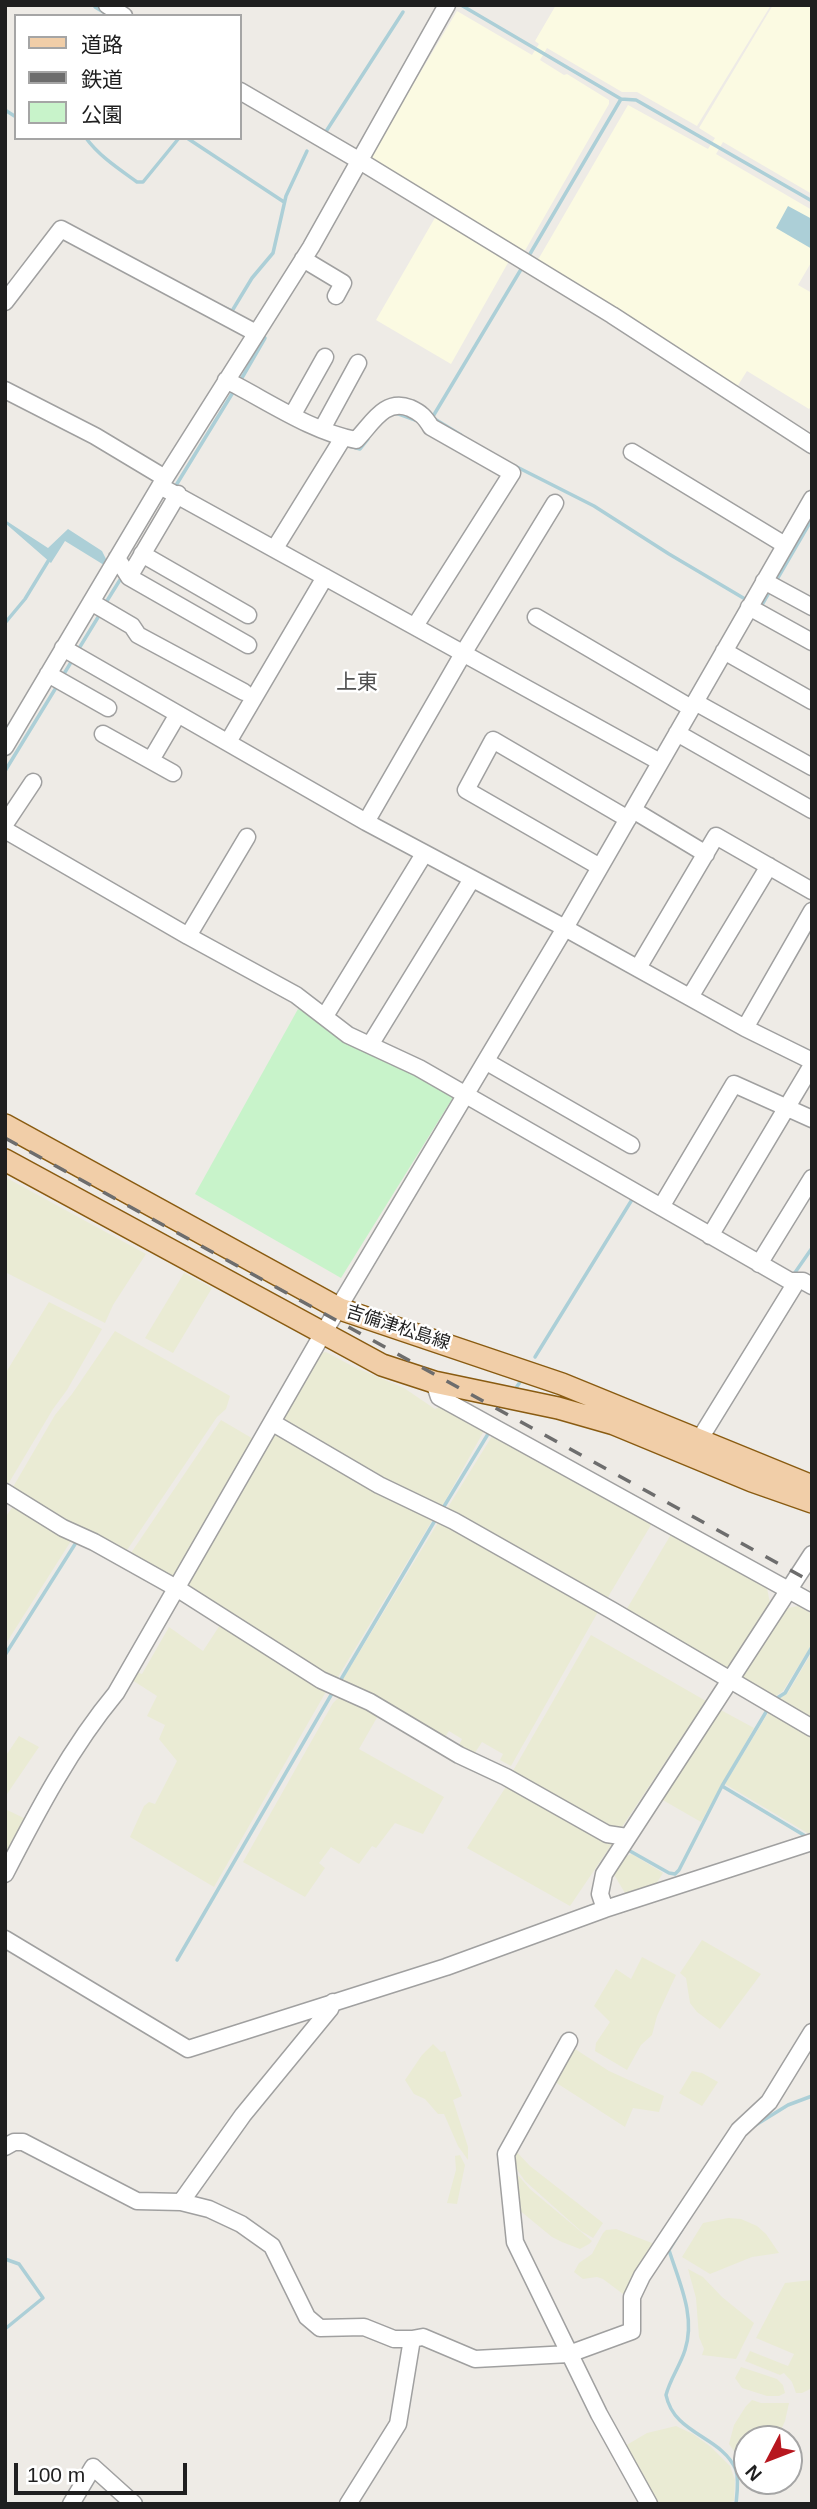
<!DOCTYPE html>
<html>
<head>
<meta charset="utf-8">
<style>
  body { margin:0 }
  #map { position:relative; width:817px; height:2509px; overflow:hidden; background:#eeebe6; font-family:Helvetica,"Noto Sans JP",sans-serif }
  canvas { display:block }
  .frame { position:absolute; inset:0; border:7px solid #1f1f1f; pointer-events:none }
  .legend { position:absolute; left:14px; top:14px; width:228px; height:126px; box-sizing:border-box; background:#fff; border:2px solid #a5a5a5; margin:0; padding:9px 12px; list-style:none; font-size:21px; color:#1f1f1f }
  .legend li { display:flex; align-items:center; gap:14px; height:35px }
  .legend b { width:35px; border:2px solid #a5a5a5 }
  .north { position:absolute; left:733px; top:2425px; width:70px; height:70px; box-sizing:border-box; background:#fff; border:2px solid #a5a5a5; border-radius:50%; rotate:228deg; font-size:19px; font-weight:700; line-height:28px; text-align:center; color:#1f1f1f }
  .north::after { content:''; display:block; margin:auto; width:24px; height:32px; background:#b7171f; clip-path:polygon(50% 0,100% 100%,50% 72%,0 100%) }
  .scale { position:absolute; left:14px; top:2463px; width:173px; height:32px; box-sizing:border-box; border:4px solid #1f1f1f; border-top:0; padding-left:9px; font-size:21px; line-height:24px; white-space:nowrap; color:#1f1f1f; -webkit-text-stroke:5px #fff; paint-order:stroke }
</style>
</head>
<body>
<div id="map">
<canvas width="817" height="2509"></canvas>
<div class="frame"></div>
<ul class="legend">
<li><b style="height:9px;background:#f1cea8"></b>道路</li>
<li><b style="height:9px;background:#6d6d6d"></b>鉄道</li>
<li><b style="height:19px;background:#c8f3ca"></b>公園</li>
</ul>
<div class="north">N</div>
<div class="scale">100 m</div>
</div>
<script>
const c = document.querySelector('canvas').getContext('2d');
c.lineJoin = 'round';
function paint(path, color) { c.fillStyle = color; c.fill(path, 'evenodd'); }
function stroke(path, color, width, dash) { c.strokeStyle = color; c.lineWidth = width; c.lineCap = dash ? 'butt' : 'round'; c.setLineDash(dash || []); c.stroke(path); }
function write(font, color, halo, rows, align = 'center') {
  c.font = font + ' Helvetica,"Noto Sans JP",sans-serif'; c.lineWidth = 5; c.setLineDash([]); c.textBaseline = 'middle'; c.strokeStyle = halo; c.fillStyle = color; for (const [text, x, y, turn = 0] of rows) {
    c.save(); c.translate(x, y); c.rotate((+turn || 0) * Math.PI / 180); c.textAlign = isNaN(turn) ? turn : align; if (halo) c.strokeText(text, 0, 0); c.fillText(text, 0, 0); c.restore();
  }
}
const education = new Path2D(`
  M556,5H771L697,126L637,92H622L547,48L540,60L564,75L567,74L609,100V104L523,254L368,160L457,11L532,55L539,44L535,41Z
  M773,5H812V194L723,142L716,154L812,210V261L798,285L812,293V405L809,409L747,371L735,390L533,262L539,258L628,105L708,149L715,138L699,128Z
  M436,216L509,261L451,364L376,320Z`);
const farmland = new Path2D(`
  M5,1177L146,1254L113,1305L105,1323L5,1272Z
  M184,1273L212,1288L173,1353L145,1338Z
  M49,1302L102,1329L67,1390L53,1409L7,1486L5,1374Z
  M115,1331L230,1396L226,1409L217,1417L125,1553L75,1529L16,1492L13,1487L55,1415L72,1394Z
  M326,1352L354,1367L404,1388L435,1409L442,1405L485,1429L440,1510L279,1422L319,1353Z
  M221,1420L255,1440L174,1580L129,1556Z
  M274,1432L433,1519L335,1682L184,1589Z
  M494,1433L654,1520L605,1602L445,1512Z
  M15,1503L71,1541L5,1645V1518Z
  M439,1521L599,1610L511,1766L500,1760L503,1754L482,1742L472,1757L457,1749L462,1739L449,1731L443,1740L340,1684Z
  M673,1531L767,1588L770,1603L726,1672L625,1612Z
  M798,1606L812,1614V1644L783,1691L773,1698L739,1676L783,1609Z
  M220,1625L327,1690L214,1887L130,1837L144,1806L149,1802L155,1804L177,1761L159,1739L165,1725L147,1716L157,1696L132,1680L136,1672L142,1674L169,1627L203,1651Z
  M591,1635L706,1701L618,1833L510,1776Z
  M812,1652V1721L776,1701L789,1691Z
  M339,1697L347,1698L379,1714L359,1749L444,1797L423,1834L395,1823L376,1848L372,1846L359,1864L331,1847L319,1863L325,1868L305,1897L243,1862L333,1703Z
  M771,1708L812,1732V1833L809,1834L725,1784Z
  M719,1709L754,1728L701,1822L661,1799Z
  M19,1736L39,1747L5,1797V1757Z
  M507,1785L612,1844L570,1906L467,1848Z
  M5,1809L28,1820L9,1853H5Z
  M632,1854L663,1873L656,1884L625,1893L613,1873L623,1857Z
  M702,1940L761,1974L720,2029L697,2012L690,2003L686,1978L680,1973Z
  M642,1957L676,1975L657,2016L652,2035L641,2045L627,2070L595,2051L596,2043L610,2022L594,2006L616,1969L631,1979Z
  M433,2044L441,2052L445,2051L462,2096L453,2100L468,2147V2160L458,2146L444,2114H438L425,2099L414,2094L405,2080L422,2055Z
  M572,2047L609,2071L664,2096L659,2112L633,2108L625,2127L555,2082Z
  M692,2071L702,2073L718,2082L702,2106L679,2093Z
  M509,2144L530,2166L603,2223L593,2238L581,2231L525,2181L511,2161Z
  M460,2155L465,2165L457,2204L447,2203L456,2170L455,2156Z
  M510,2166L530,2189L592,2241L589,2244L580,2249L562,2242L552,2237L518,2209Z
  M728,2218L741,2219L757,2226L766,2234L779,2253L752,2257L710,2274L682,2257L703,2223Z
  M616,2229L657,2245L627,2297L603,2279L597,2277L583,2279L574,2272L579,2263L592,2254L603,2233L606,2230Z
  M688,2269L703,2277L722,2297L754,2323L736,2359L702,2355L704,2349L699,2337L696,2298Z
  M812,2280V2388L802,2393H796L792,2382L784,2373L780,2375L745,2361L750,2351L788,2366L794,2354L756,2338L785,2283Z
  M741,2367L777,2379L783,2385L785,2393L779,2396H767L742,2388L735,2378Z
  M752,2400L761,2403H789L785,2421L777,2439H747V2470L729,2444L734,2425L746,2406Z
  M676,2426L693,2434L711,2447L730,2466L735,2480L734,2501L722,2504H658L625,2446L647,2433Z`);
const park = new Path2D(`
  M298,1009L457,1091L341,1278L195,1194Z`);
const water = new Path2D(`
  M788,206L812,219V249L776,228Z
  M5,520L48,548L68,529L102,551L107,561L104,565L65,541L51,563L5,523Z`);
const stream = new Path2D(`
  M461,5L621,99L636,100L812,201
  M95,7L105,13
  M5,110L16,117
  M325,133L403,12
  M86,138C99,156 119,169 137,182H143L179,138
  M187,138L284,202
  M527,259L621,99
  M221,306L232,311
  M232,311L252,278L273,253L286,196L307,151
  M239,383L265,338L263,336
  M396,413L418,421
  M432,418L523,266
  M433,418L461,435
  M346,445L360,449L368,439
  M513,465L594,506L669,554L745,599
  M175,487L235,389
  M776,581L812,519
  M105,604L123,575
  M759,604L762,605L770,591
  M5,623L25,599L50,558
  M78,650L100,614
  M62,677L73,659
  M5,771L57,686
  M794,1274L812,1248
  M535,1357L633,1198
  M516,1388L522,1379
  M443,1508L488,1434
  M5,1655L77,1541
  M340,1681L437,1517
  M774,1700L785,1693L812,1647
  M769,1707L722,1786L807,1837
  M630,1851L669,1873L675,1874L679,1870L722,1786
  M177,1960L334,1690
  M754,2126L788,2105L812,2096
  M684,2226L669,2250C679,2282 696,2316 685,2350C680,2366 670,2379 666,2395C674,2435 722,2436 736,2470C739,2480 737,2494 736,2504
  M5,2259L19,2264L43,2298L5,2329
  M5,2458V2473`);
const minor = new Path2D(`
  M107,5L124,16
  M240,91L360,161L612,315L812,445
  M303,259L343,283L336,296
  M5,302L61,229L256,333
  M226,380C266,400 312,432 356,440C372,424 384,398 410,408C421,413 425,417 431,427L512,473L415,626
  M5,390L95,436L165,478
  M293,414L325,357
  M322,429L358,363
  M632,452L785,545
  M160,486L660,762
  M275,548L343,438
  M142,554L248,615
  M117,558L129,577L248,645
  M129,577L178,494
  M764,581L812,607
  M91,602L132,626L138,635L244,692
  M749,607L812,642
  M536,617L691,708
  M63,648L366,822L565,928L745,1028L812,1061
  M724,651L812,701
  M48,674L108,708
  M695,702L812,767
  M677,733L812,810
  M103,734L173,773
  M228,742L325,577
  M5,747L160,486L311,247L447,5
  M151,760L178,714
  M633,810L706,854
  M366,822L464,652L555,503
  M5,824L33,782
  M5,830L188,936L296,995L348,1035L419,1068L790,1281H803L812,1286
  M600,867L466,790L493,740L628,819
  M188,936L247,837
  M638,968L716,836L812,891
  M690,997L769,866
  M325,1016L424,854
  M745,1028L812,911
  M370,1045L472,879
  M487,1062L631,1145
  M661,1207L734,1084L812,1119
  M710,1236L812,1065
  M759,1264L812,1178
  M434,1382L439,1397L812,1603
  M273,1423L379,1485L454,1521L613,1611L812,1728
  M704,1432L797,1281
  M5,1492L63,1528L94,1542L178,1589L321,1680L370,1702L459,1755L506,1777L607,1834L627,1837
  M5,1874C37,1812 71,1747 116,1693L318,1342L565,928L812,499
  M605,1909L600,1894L604,1874L812,1554
  M5,1939L188,2049L446,1967L605,1909L812,1842
  M569,2041L506,2154L515,2242L599,2414L649,2504
  M5,2147L14,2142H23L137,2201L181,2202L209,2209L241,2224L272,2246L307,2317L320,2328L364,2327L394,2339H412L423,2337L475,2359L569,2354L632,2331V2297L642,2276L739,2130L769,2102L812,2032
  M181,2202L243,2115L330,2009L333,2002
  M71,2504L93,2467L134,2504
  M348,2504L398,2424L412,2339`);
const major = new Path2D(`
  M5,1125L340,1309L562,1384L812,1486
  M5,1160L382,1365L434,1382L558,1408L614,1424L752,1481L812,1502`);
const rail = new Path2D(`
  M5,1138L812,1582`);
const streetNames = [
  ["吉備津松島線",398,1328,18]
];
const quarterNames = [
  ["上東",357,683]
];
paint(education, '#fbfae2');
paint(farmland, '#eaebd4');
paint(park, '#c8f3ca');
paint(water, '#accfd7');
stroke(stream, '#accfd7', 3.5);
stroke(minor, '#a0a0a0', 19);
stroke(major, '#895b11', 24);
stroke(minor, '#fff', 16);
stroke(major, '#f1cea8', 21);
stroke(rail, '#6d6d6d', 3.5, [14, 14]);
write('18px', '#1f1f1f', '#fff', streetNames);
write('21px', '#525252', '#fff', quarterNames);
</script>
</body>
</html>
